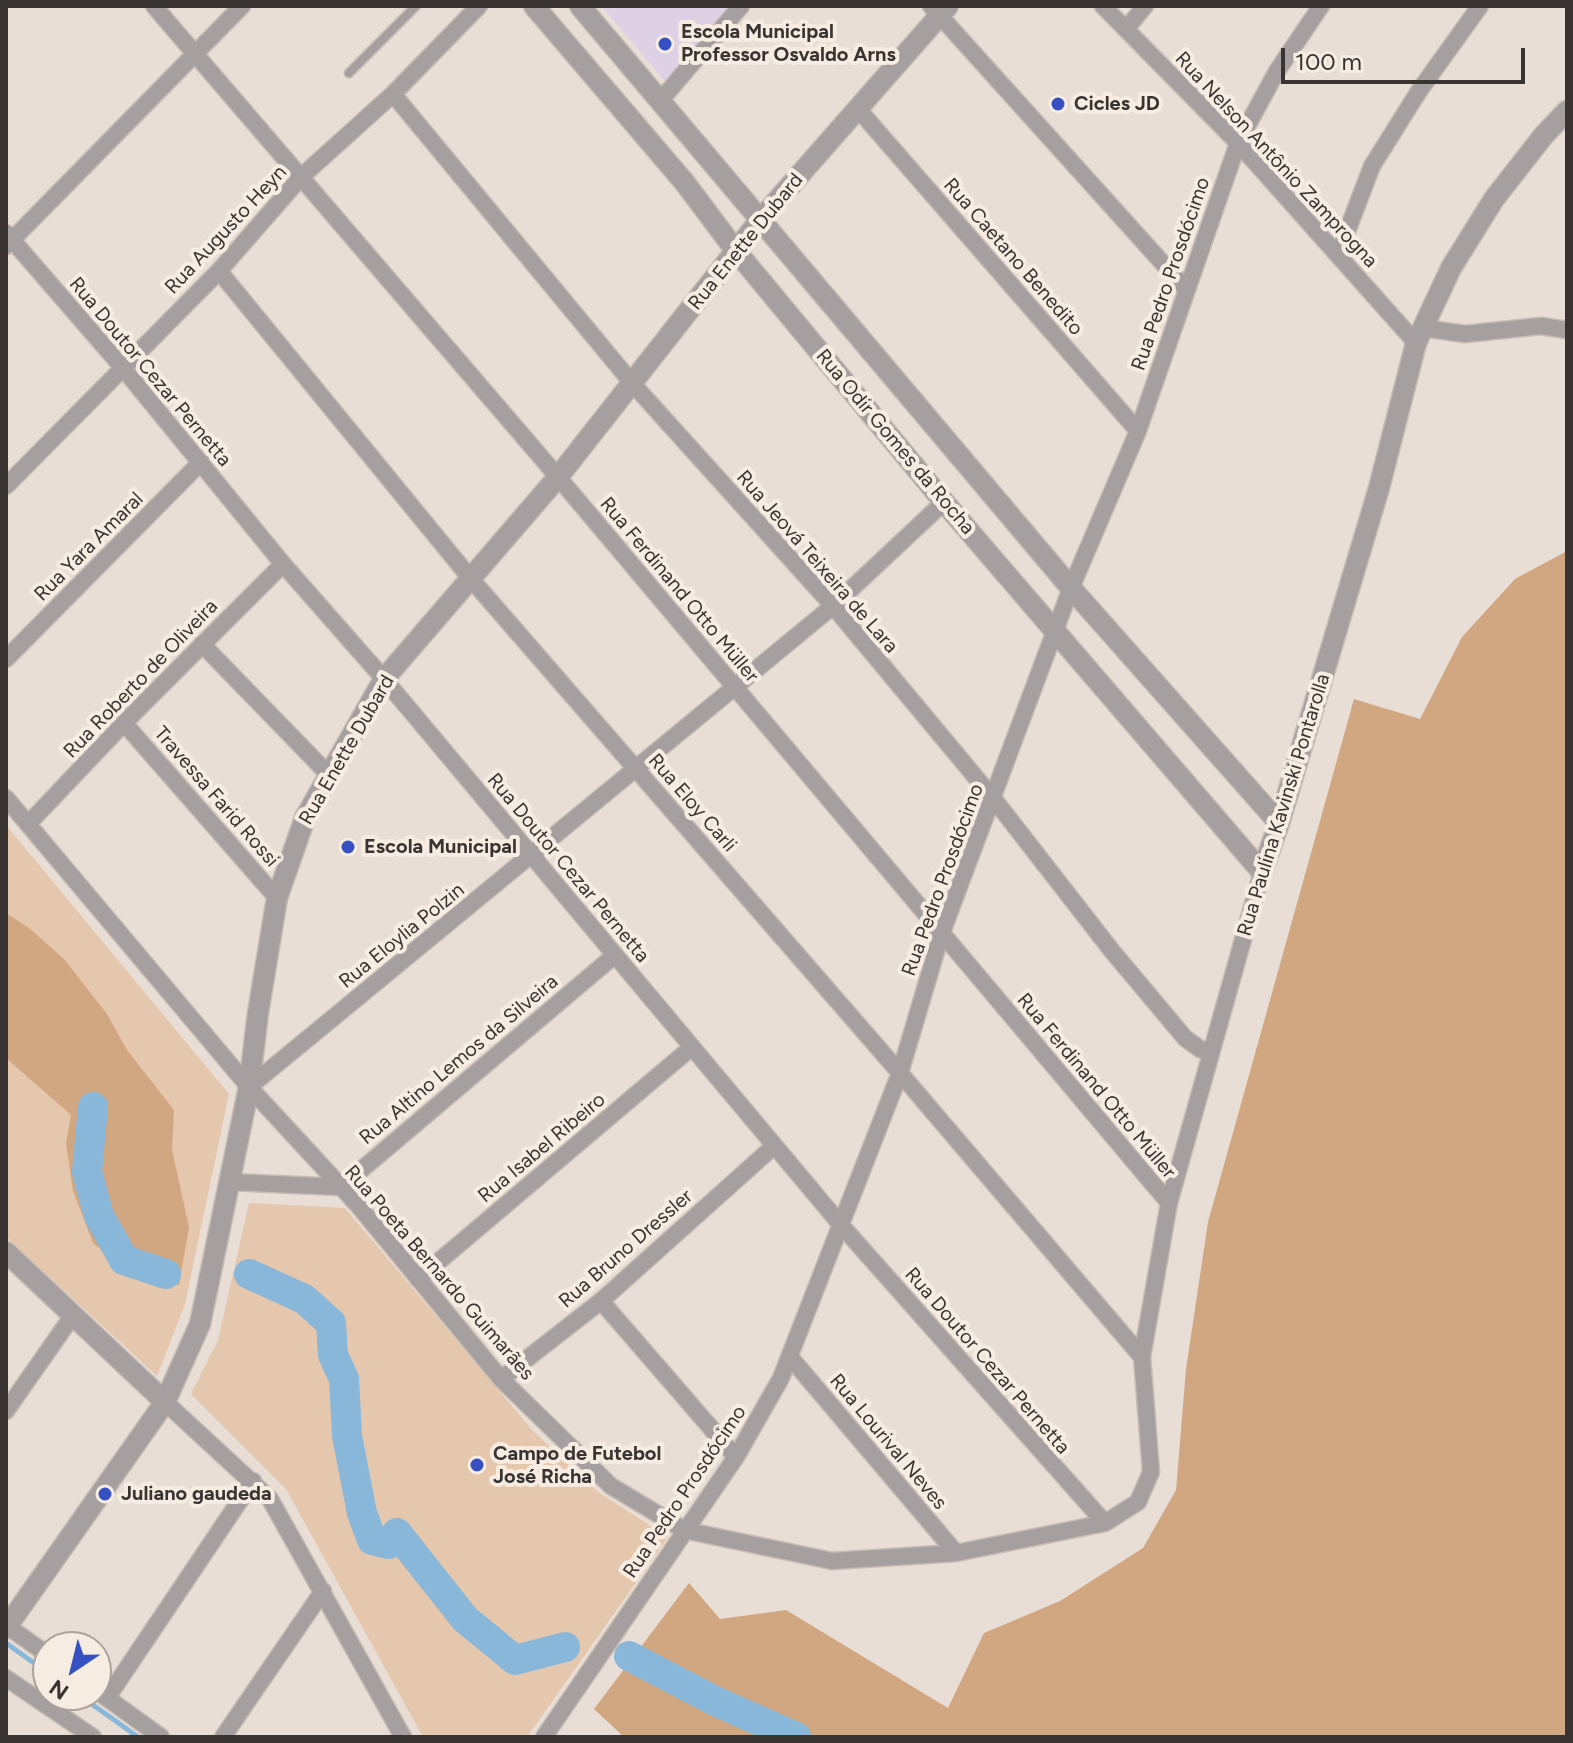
<!DOCTYPE html>
<html>
<head>
<meta charset="utf-8">
<style>
  body { margin:0 }
  #map { position:relative; width:1573px; height:1743px; overflow:hidden; background:#e9ded5; font-family:Figtree,sans-serif }
  canvas { display:block }
  .frame { position:absolute; inset:0; border:8px solid #393431; pointer-events:none }
  .north { position:absolute; left:32px; top:1631px; width:80px; height:80px; box-sizing:border-box; background:#f7ece2; border:2px solid #aba29b; border-radius:50%; rotate:215deg; font-size:22px; font-weight:700; line-height:32px; text-align:center; color:#393431 }
  .north::after { content:''; display:block; margin:auto; width:28px; height:36px; background:#3450c1; clip-path:polygon(50% 0,100% 100%,50% 72%,0 100%) }
  .scale { position:absolute; left:1281px; top:48px; width:244px; height:36px; box-sizing:border-box; border:4px solid #393431; border-top:0; padding-left:10px; font-size:24px; line-height:28px; white-space:nowrap; color:#393431; -webkit-text-stroke:6px #f7ece2; paint-order:stroke }
</style>
</head>
<body>
<div id="map">
<canvas width="1573" height="1743"></canvas>
<div class="frame"></div>
<div class="north">N</div>
<div class="scale">100 m</div>
</div>
<script>
const c = document.querySelector('canvas').getContext('2d');
c.lineJoin = 'round';
function paint(path, color) { c.fillStyle = color; c.fill(path, 'evenodd'); }
function stroke(path, color, width, dash) { c.strokeStyle = color; c.lineWidth = width; c.lineCap = dash ? 'butt' : 'round'; c.setLineDash(dash || []); c.stroke(path); }
function write(font, color, halo, rows, align = 'center') {
  c.font = font + ' Figtree,sans-serif'; c.lineWidth = 8; c.setLineDash([]); c.textBaseline = 'middle'; c.strokeStyle = halo; c.fillStyle = color; for (const [text, x, y, turn = 0] of rows) {
    c.save(); c.translate(x, y); c.rotate((+turn || 0) * Math.PI / 180); c.textAlign = isNaN(turn) ? turn : align; if (halo) c.strokeText(text, 0, 0); c.fillText(text, 0, 0); c.restore();
  }
}
const education = new Path2D(`
  M601,6H730L665,81Z`);
const green = new Path2D(`
  M6,825L229,1094L185,1304L157,1376L6,1237Z
  M249,1203L345,1208L533,1431L598,1492L668,1537L527,1737H423L286,1489L191,1394L218,1340Z`);
const forest = new Path2D(`
  M1567,551V1737H624L594,1709L689,1583L720,1619L786,1610L948,1708L984,1633L1060,1601L1143,1548L1176,1490L1186,1369L1208,1222L1354,699L1420,719L1462,637L1515,579Z
  M6,913L29,928L64,959L107,1014L127,1050L174,1110L172,1150L189,1227L179,1285L136,1278L93,1243L73,1191L66,1143L71,1115L6,1058Z`);
const stream = new Path2D(`
  M6,1643L48,1673
  M79,1695L138,1737`);
const river = new Path2D(`
  M93,1107L87,1172L99,1216L124,1260L166,1274
  M249,1274L304,1299L331,1323L333,1355L344,1379L347,1436L362,1513L372,1540L388,1544L397,1533L465,1619L515,1660L565,1647
  M629,1656L715,1701L796,1737`);
const service = new Path2D(`
  M349,73L416,6`);
const minor = new Path2D(`
  M154,6L558,477L1169,1203
  M931,6L1186,289
  M1103,6L1238,143L1416,343
  M1126,29L1145,6
  M393,94L632,383L833,606L993,798L1112,951L1185,1038L1200,1049L1211,1052
  M660,101L741,6
  M858,109L1138,431
  M6,233L123,368L283,564L384,679L841,1225L1105,1523
  M6,246L242,6
  M1338,255L1372,166L1419,91L1480,6
  M219,271L471,579L900,1073L1142,1357
  M1423,328L1465,334L1541,326L1567,330
  M6,486L219,271L301,177L393,94L479,6
  M202,644L329,775
  M6,659L201,462
  M124,723L277,898
  M6,798L249,1087L357,1204L501,1379L611,1486L684,1530L832,1561L956,1553L1105,1523L1138,1502L1151,1472L1142,1357L1169,1203L1262,872
  M29,823L124,723L283,564
  M249,1087L833,606L944,502
  M230,1182L341,1187L615,955
  M418,1279L692,1047
  M601,1301L736,1457
  M790,1357L956,1553
  M501,1379L601,1301L774,1146
  M165,1402L270,1499L403,1737
  M6,1411L73,1315
  M7,1626L48,1655
  M6,1678L93,1737
  M96,1690L161,1737
  M107,1698L253,1481
  M223,1737L323,1591
  M544,1737L736,1457L781,1378L900,1073L941,935L1071,588L1138,431L1238,143L1277,71L1321,6`);
const tertiary = new Path2D(`
  M534,6L685,183L736,251L944,502L1262,872
  M580,6L1071,588L1279,823
  M1262,872L1279,823L1379,488L1416,343L1451,268L1494,199L1544,135L1567,111
  M6,1252L165,1402
  M6,1628L165,1402L200,1324L249,1087L258,1013L277,898L305,818L384,679L558,477L760,220L948,6`);
const markers = [
  [665,44,8,"#3450c1"],
  [1058,104,8,"#3450c1"],
  [348,847,8,"#3450c1"],
  [477,1465,8,"#3450c1"],
  [105,1494,8,"#3450c1"]
];
const poiNames = [
  ["Escola Municipal",681,32],
  ["Professor Osvaldo Arns",681,55],
  ["Cicles JD",1074,104],
  ["Escola Municipal",364,847],
  ["Campo de Futebol",493,1454],
  ["José Richa",493,1477],
  ["Juliano gaudeda",121,1494]
];
const streetNames = [
  ["Rua Nelson Antônio Zamprogna",1276,160,47],
  ["Rua Augusto Heyn",226,230,-47],
  ["Rua Enette Dubard",746,242,-51],
  ["Rua Caetano Benedito",1013,257,49],
  ["Rua Pedro Prosdócimo",1171,274,-71],
  ["Rua Doutor Cezar Pernetta",150,372,50],
  ["Rua Odir Gomes da Rocha",895,442,50],
  ["Rua Yara Amaral",89,547,-45],
  ["Rua Jeová Teixeira de Lara",817,562,49],
  ["Rua Ferdinand Otto Müller",679,590,50],
  ["Rua Roberto de Oliveira",141,679,-46],
  ["Rua Enette Dubard",347,750,-60],
  ["Travessa Farid Rossi",216,797,49],
  ["Rua Eloy Carli",692,803,49],
  ["Rua Paulina Kavinski Pontarolla",1284,805,-73],
  ["Rua Doutor Cezar Pernetta",568,868,50],
  ["Rua Pedro Prosdócimo",943,880,-70],
  ["Rua Eloylia Polzin",402,936,-39],
  ["Rua Altino Lemos da Silveira",459,1060,-40],
  ["Rua Ferdinand Otto Müller",1096,1086,50],
  ["Rua Isabel Ribeiro",542,1148,-40],
  ["Rua Bruno Dressler",626,1249,-41],
  ["Rua Poeta Bernardo Guimarães",439,1273,49],
  ["Rua Doutor Cezar Pernetta",987,1361,49],
  ["Rua Lourival Neves",888,1442,50],
  ["Rua Pedro Prosdócimo",685,1492,-56]
];
paint(education, '#ded1e5');
paint(green, '#e5c7ad');
paint(forest, '#d1a782');
stroke(stream, '#89b7da', 5);
stroke(river, '#89b7da', 30);
stroke(service, '#c6bcb4', 11);
stroke(minor, '#c6bcb4', 19);
stroke(tertiary, '#c6bcb4', 23);
stroke(service, '#a59fa0', 8);
stroke(minor, '#a59fa0', 16);
stroke(tertiary, '#a59fa0', 20);
for (const [x, y, r, color] of markers) { const dot = new Path2D(); dot.arc(x, y, r, 0, 2 * Math.PI); c.fillStyle = color; c.fill(dot); stroke(dot, '#f7ece2', 3); }
write('bold 20px', '#393431', '#f7ece2', poiNames, 'left');
write('20px', '#393431', '#f7ece2', streetNames);
</script>
</body>
</html>
